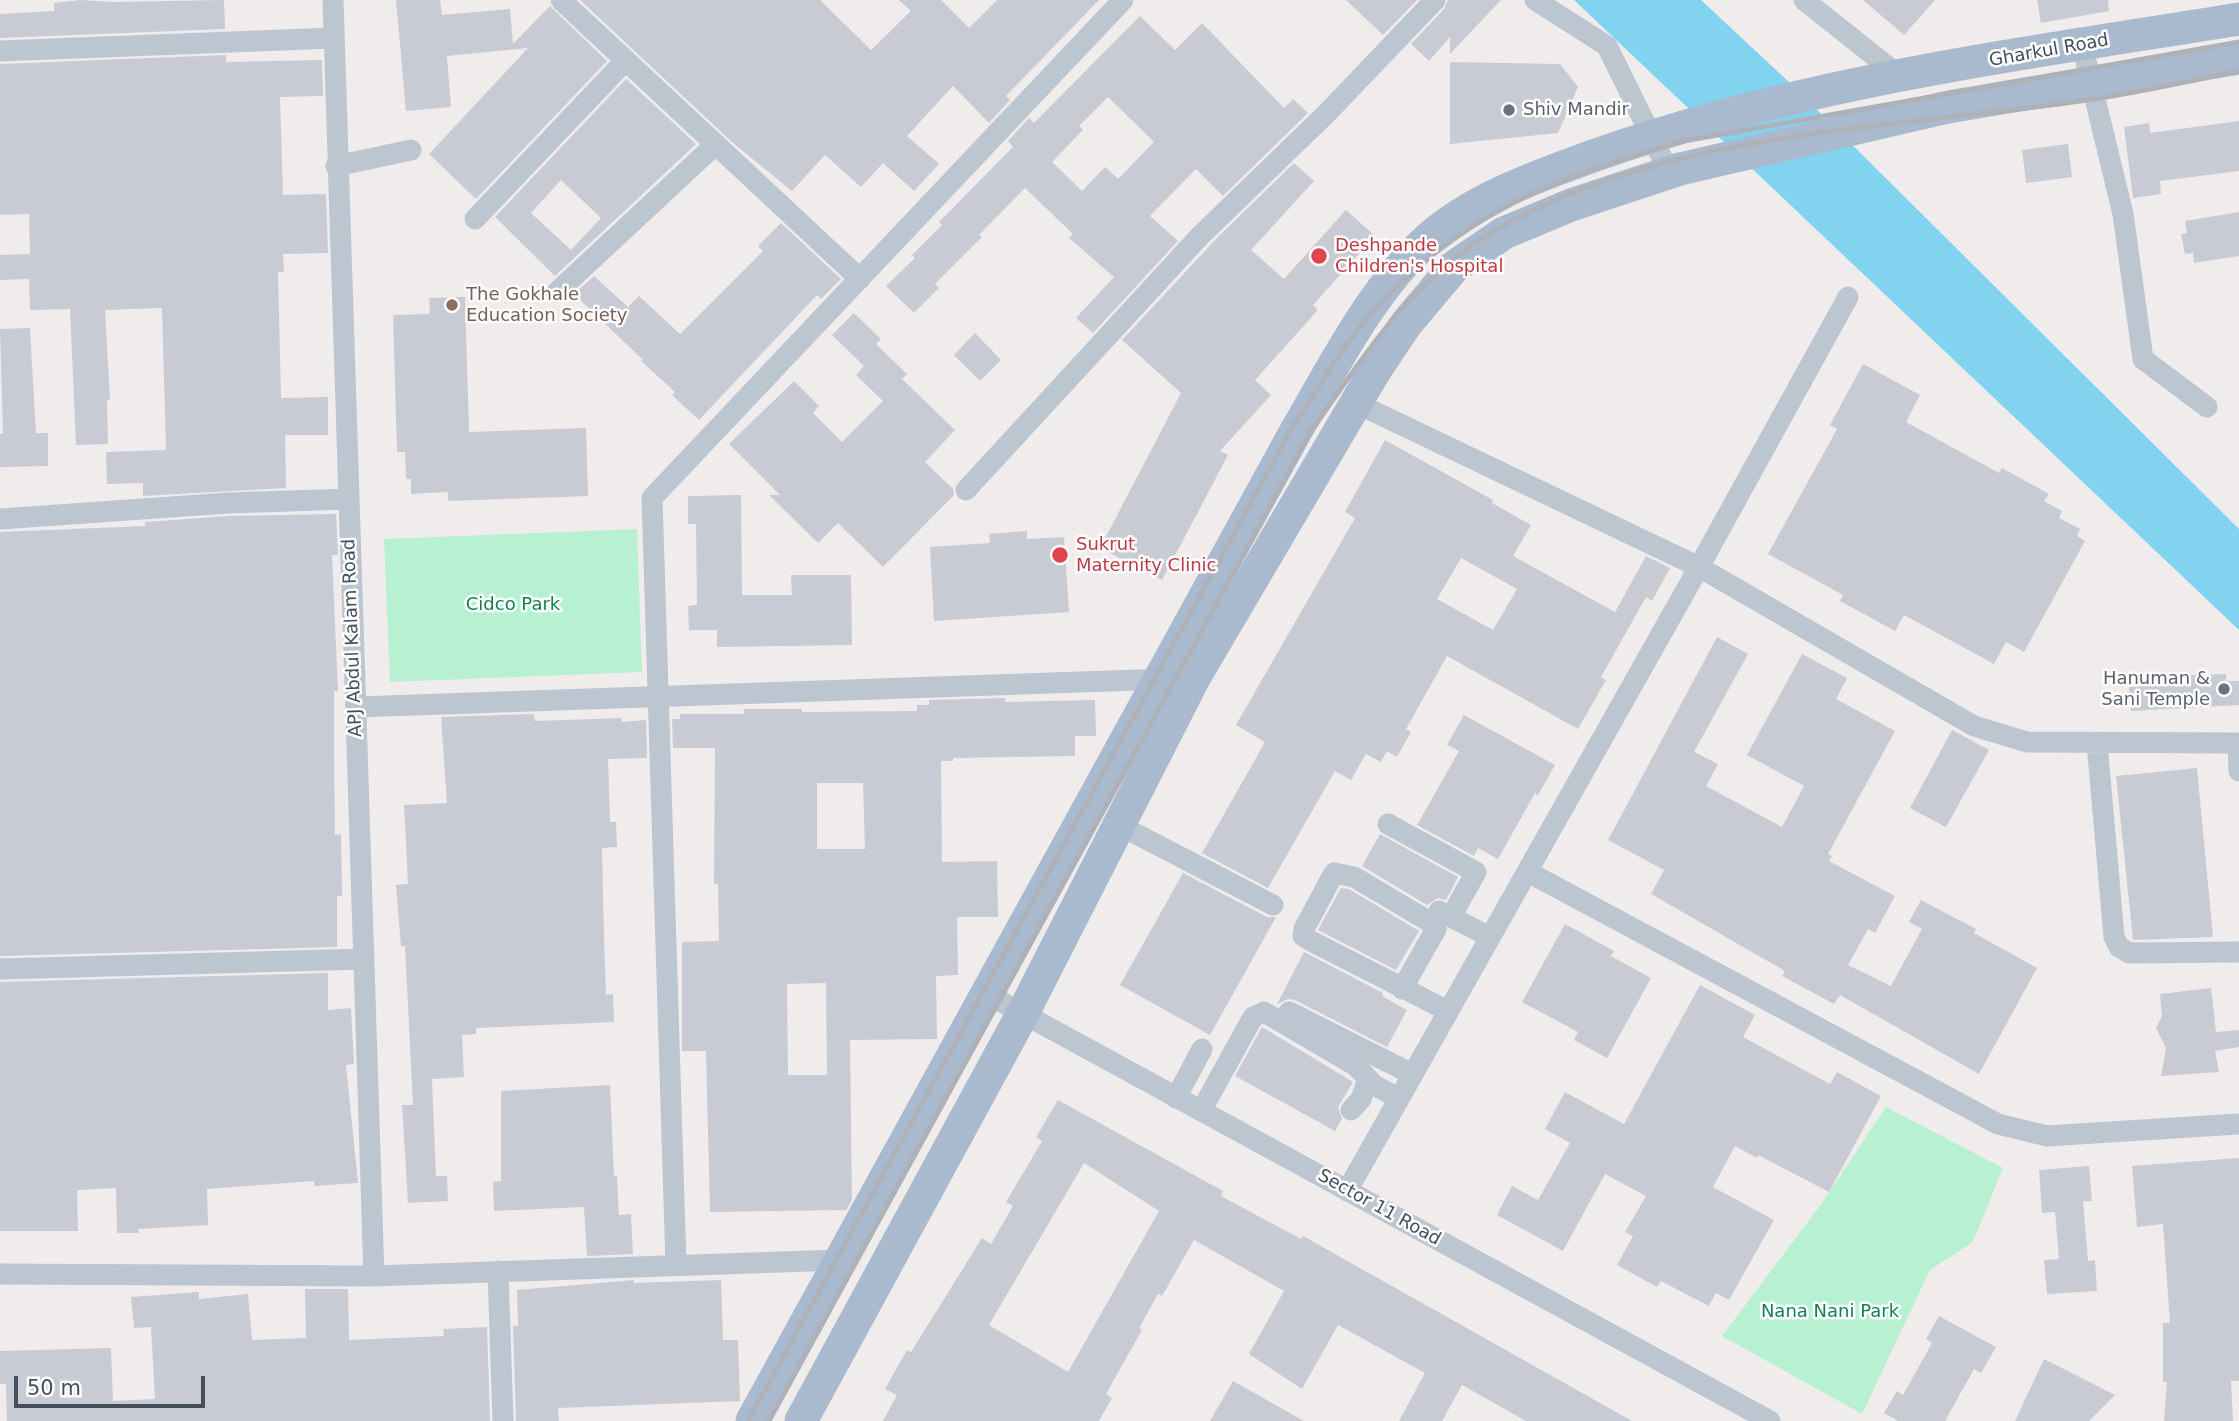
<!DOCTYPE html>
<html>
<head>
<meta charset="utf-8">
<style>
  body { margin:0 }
  #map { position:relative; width:2239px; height:1421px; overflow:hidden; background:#f0ecec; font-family:"DejaVu Sans",sans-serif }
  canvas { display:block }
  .scale { position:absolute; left:14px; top:1376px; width:191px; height:32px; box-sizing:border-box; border:4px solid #444f5b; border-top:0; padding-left:9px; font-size:21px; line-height:24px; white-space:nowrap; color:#444f5b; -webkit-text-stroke:5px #fff; paint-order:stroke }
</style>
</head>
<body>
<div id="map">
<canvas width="2239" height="1421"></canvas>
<div class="scale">50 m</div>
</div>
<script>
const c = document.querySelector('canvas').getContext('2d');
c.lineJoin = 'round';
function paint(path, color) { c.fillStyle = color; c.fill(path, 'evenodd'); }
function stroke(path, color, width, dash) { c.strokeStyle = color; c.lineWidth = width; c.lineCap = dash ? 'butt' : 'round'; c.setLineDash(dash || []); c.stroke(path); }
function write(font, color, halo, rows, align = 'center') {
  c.font = font + ' "DejaVu Sans",sans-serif'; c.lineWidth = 5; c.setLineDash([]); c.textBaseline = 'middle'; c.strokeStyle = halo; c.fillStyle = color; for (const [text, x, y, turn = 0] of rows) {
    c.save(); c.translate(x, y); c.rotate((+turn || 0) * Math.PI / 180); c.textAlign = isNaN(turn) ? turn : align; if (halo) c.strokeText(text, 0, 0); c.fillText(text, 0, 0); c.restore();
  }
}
const green = new Path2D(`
  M637,529L642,672L390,682L384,539Z
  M1886,1107L2003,1168L1973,1242L1930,1270L1862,1414L1722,1336L1822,1203Z`);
const water = new Path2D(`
  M1574,0H1701L1791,84L2239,529V630Z`);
const building = new Path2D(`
  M81,0L113,2L224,0L225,29L0,38V14L54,11V3Z
  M396,0H440L442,15L510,9L513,44L550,6L607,61L476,199L429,154L528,48L447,56L451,107L406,111Z
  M580,0H820L871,50L911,11L899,0H941L969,28L997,0H1099L1006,96L1010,100L989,123L953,86L907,136L939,164L914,191L883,163L861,187L825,155L792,191L733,143Z
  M1346,0H1417L1383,35Z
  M1448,0H1501L1450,54V37L1429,61L1411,44L1444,9Z
  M1863,0H1935L1904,35Z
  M2037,0H2108L2109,11L2041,23Z
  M1140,16L1175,50L1202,23L1284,108L1293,99L1308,113L1223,196L1196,169L1150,216L1178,241L1093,333L1076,318L1114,277L1069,238L1073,234L1025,188L979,235L982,237L935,284L939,288L914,313L886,286L915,258L912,255L942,225L939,222L1013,147L1008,141L1029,118L1034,123ZM1108,97L1154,142L1118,179L1105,167L1082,191L1052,162L1083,130L1079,126Z
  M226,55V62L322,60L323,96L280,97L283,195L326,194L328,253L283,254L284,272H278L281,398L328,397V435H285L286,488L143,496V483L107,484L106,452L166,450L162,308L105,310L110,400H107L108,444L76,445L70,309L30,310L29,279L0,280V255L30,254L29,214L0,215V64Z
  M1450,62L1560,64L1578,87L1558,133L1450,144Z
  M626,79L696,144L555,276L495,217ZM561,180L601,218L571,250L531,213Z
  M2239,121V171L2160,181L2161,194L2133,198L2124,127L2149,123L2150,133Z
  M2068,144L2072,177L2026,183L2022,150Z
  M1294,163L1314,181L1251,250L1284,279L1346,210L1375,236L1313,305L1318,310L1255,380L1271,395L1220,451L1228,455L1162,580L1100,548L1181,393L1122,340L1217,238Z
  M2239,212V256L2194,263L2193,253L2185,254L2181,234L2187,233L2185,221Z
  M781,223L841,279L821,299L817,295L699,420L672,395L675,392L641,361L643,360L574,294L594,276L628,307L639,296L680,334L763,251L758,246Z
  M465,297L469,432L586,428L588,496L448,501V492L411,494V479H406L405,452H397L393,315L430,314L429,298Z
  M854,313L881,339L876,344L907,374L902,379L955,430L925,462L953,489L954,495L883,567L838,523L818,543L769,495H780L729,444L794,381L819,406L813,413L842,442L883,401L856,375L864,366L832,335Z
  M30,328L36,433H48V466L0,467V434H3L0,329Z
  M975,333L1001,360L980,381L954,355Z
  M1863,364L1920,395L1906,422L1999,473L2002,468L2049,494L2044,501L2062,511L2059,518L2080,529L2077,536L2085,541L2024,652L2006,642L1994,664L1904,615L1895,631L1840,601L1843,595L1768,554L1837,429L1830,425Z
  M1385,440L1493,500L1492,503L1531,525L1513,556L1615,612L1646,556L1670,568L1652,601L1646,597L1601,677L1606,680L1578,729L1447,656L1406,729L1411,732L1397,757L1387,751L1381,762L1366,754L1351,780L1335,771L1268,888L1202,853L1265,742L1236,725L1355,518L1345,512ZM1461,558L1517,589L1493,630L1437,599Z
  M741,495L742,595H792L791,575H851L852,645L717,647V630H689L688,606L697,605L696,524H688V496Z
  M336,514L338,555H332L338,691H334V752L335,835L341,834L342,896H337V947L0,956V532L145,526V522L229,516Z
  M1027,531V539L1064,537L1069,612L934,621L930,547L990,543L989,534Z
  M1717,637L1748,654L1694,752L1718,764L1706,786L1782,827L1804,786L1747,755L1802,654L1847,678L1836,699L1895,731L1828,854L1832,856L1829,861L1895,896L1875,933L1868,929L1848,965L1891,986L1922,929L1909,922L1921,900L1976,929L1974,933L2037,968L1979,1074L1840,995L1834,1004L1782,976L1785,971L1651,894L1664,870L1608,840Z
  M2226,674V681H2239V705L2131,711L2129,687L2163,685L2162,676Z
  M1006,698L1005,702L1095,700L1096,736H1075V756L953,758V761H941L942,862L997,861L998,917H957L958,975L936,976L937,1039L850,1040L852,1200L846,1210L710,1212L706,1051H682V942L719,941L718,884H714L715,748H673L672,719H680V714H744V709H802V712L917,711V705H929V700ZM817,783H863L865,849H817ZM826,983L827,1075H788L787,984Z
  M534,714L535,721L622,718V722L646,720L647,758L608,759L610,822H616L617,847L602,848L604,937L606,995L613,994L614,1022L476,1028V1034L462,1035L464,1077L432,1079L436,1176H447L448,1201L408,1203L402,1105H413L405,946H401L396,885L408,884L404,805L447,803L441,717Z
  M1464,715L1555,765L1538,795L1535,793L1498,859L1478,848L1474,856L1417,825L1459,751L1447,745Z
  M1952,730L1989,750L1946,827L1910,808Z
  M2197,768L2213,937L2133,940L2116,776Z
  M1380,834L1458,877L1446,900L1438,898L1427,905L1362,866Z
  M1183,873L1267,917H1276L1210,1035L1120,985Z
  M1341,888L1349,889L1419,931L1396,970L1318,930Z
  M1565,924L1614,951L1611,956L1651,978L1607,1058L1574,1040L1578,1032L1522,1002Z
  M1304,952L1383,993L1382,996L1407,1010L1387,1047L1295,1000L1288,999L1277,1004Z
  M328,973V1010L351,1008L354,1064L346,1065L358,1183L314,1186V1181L207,1189L208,1225L138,1229L139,1233H117L116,1188L77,1190L78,1231H0V982Z
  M1700,985L1755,1015L1743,1037L1830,1084L1837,1072L1881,1096L1829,1192L1758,1155L1757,1158L1735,1146L1713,1187L1774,1220L1729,1300L1716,1293L1709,1306L1661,1281L1657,1287L1617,1265L1633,1236L1625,1232L1646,1196L1605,1174L1563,1251L1497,1215L1512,1186L1538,1200L1570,1143L1545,1129L1565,1092L1624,1124Z
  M2211,988L2216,1032L2239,1030V1047L2215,1051L2219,1072L2161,1076L2166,1048L2156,1028L2162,1016L2160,994Z
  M1262,1027L1353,1082L1338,1107L1342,1119L1335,1131L1235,1076Z
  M610,1085L614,1176H617L619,1215L631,1214L633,1254L587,1256L584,1207L494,1211L493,1182L501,1181V1091Z
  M1058,1100L1223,1191L1221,1196L1301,1239L1303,1236L1632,1421H1526L1462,1385L1442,1421H1399L1425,1373L1338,1325L1302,1389L1249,1354L1284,1291L1194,1240L1162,1296L1158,1294L1139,1328L1142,1330L1106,1394L1112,1398L1099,1421H883L897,1395L885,1389L907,1350L911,1352L982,1238L991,1244L1013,1206L1006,1202L1042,1141L1036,1137ZM1084,1163L1159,1211L1068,1372L989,1325Z
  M2239,1158V1381H2231L2233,1421H2164L2167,1382H2163V1323H2170L2163,1224L2137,1227L2132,1166Z
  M2089,1166L2092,1201H2083L2088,1261L2095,1260L2097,1291L2047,1294L2044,1260L2059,1259L2055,1212L2042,1213L2039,1170Z
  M634,1280V1283L721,1280L723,1340H738L740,1401L558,1408L559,1421H516L513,1326H518L517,1290Z
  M305,1289H348L349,1340L444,1336L443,1329L487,1327L490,1421H7L6,1384H0V1351L111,1348L113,1401L155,1399L151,1327L134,1328L131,1297L199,1292V1299L248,1294L252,1340L306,1338Z
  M1939,1316L1996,1347L1981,1373L1974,1369L1945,1421H1898L1884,1413L1897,1391L1903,1395L1932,1343L1926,1339Z
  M2044,1359L2115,1395L2089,1421H2015Z
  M1233,1381L1304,1421H1210Z`);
const minor = new Path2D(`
  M333,0L374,1276
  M561,0L860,279
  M1535,0L1607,46L1669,172
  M1804,0L1887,66
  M2082,45L2123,214L2143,359L2207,407
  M0,51L334,38
  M336,166L411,150
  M475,219L626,60
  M557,292L716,144
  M1356,403L1699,567L1974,726L2027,742L2239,743
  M966,490L1199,237L1327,113L1435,0
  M0,519L228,503L349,499
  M356,707L1167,679
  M2097,743L2114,937L2119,947L2129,953L2239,952
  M2238,743L2239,771
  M1388,824L1476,872L1451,917
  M1119,825L1273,905
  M1528,872L1998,1124L2047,1136L2239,1124
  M1439,911L1490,937
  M0,969L364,959
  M1402,989L1436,929L1435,925L1354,877L1334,873L1304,929L1303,936L1309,940L1448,1011
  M989,995L1770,1421
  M1289,1012L1412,1074
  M1176,1098L1202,1049
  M1351,1110L1361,1099L1368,1079
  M1201,1111L1253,1017L1264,1012L1356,1066L1374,1085L1398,1098
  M1347,1191L1699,567L1848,297
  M676,1265L652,498L1123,0
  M498,1271L503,1421
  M0,1274L374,1276L839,1260`);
const primary = new Path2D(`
  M752,1421L1297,429C1335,364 1372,289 1429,238C1476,197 1536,177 1593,156C1800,82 2023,54 2239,19
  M801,1421L1023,1013L1194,678L1376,369L1406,324L1454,267L1504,233L1571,205L1680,169L1948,107L2239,58`);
const rail = new Path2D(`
  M748,1421L1294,424C1319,388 1342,346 1371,314C1459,213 1559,176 1684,141L2239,42
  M769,1421L1310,433C1360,361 1408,285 1484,237C1650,133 1883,129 2073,102C2128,95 2184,82 2239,71`);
const markers = [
  [1509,110,7,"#6b7280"],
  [1319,256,9,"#e0444e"],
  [452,305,7,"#8d6e63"],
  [1060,555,9,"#e0444e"],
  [2224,689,7,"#6b7280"]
];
const streetNames = [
  ["Gharkul Road",2049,51,-10],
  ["APJ Abdul Kalam Road",353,638,-92],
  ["Sector 11 Road",1379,1208,29]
];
const worshipNames = [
  ["Shiv Mandir",1523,110],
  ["Hanuman &",2210,679,"right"],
  ["Sani Temple",2210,700,"right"]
];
const healthNames = [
  ["Deshpande",1335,246],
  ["Children's Hospital",1335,267],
  ["Sukrut",1076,545],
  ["Maternity Clinic",1076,566]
];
const educationNames = [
  ["The Gokhale",466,295],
  ["Education Society",466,316]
];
const parkNames = [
  ["Cidco Park",513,605],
  ["Nana Nani Park",1830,1312]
];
paint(green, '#b7f1d1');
paint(water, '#82d3f0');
paint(building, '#c8cbd3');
stroke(minor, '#bcc6d0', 21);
stroke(primary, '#aabace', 33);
stroke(rail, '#aeb1b8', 5);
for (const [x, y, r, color] of markers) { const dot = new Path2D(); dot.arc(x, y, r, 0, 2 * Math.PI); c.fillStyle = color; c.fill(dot); stroke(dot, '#fff', 2.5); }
write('18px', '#444f5b', '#fff', streetNames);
write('18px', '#5b616d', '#fff', worshipNames, 'left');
write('18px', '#be3a42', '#fff', healthNames, 'left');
write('18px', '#785e54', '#fff', educationNames, 'left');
write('18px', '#127f4f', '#fff', parkNames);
</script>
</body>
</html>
